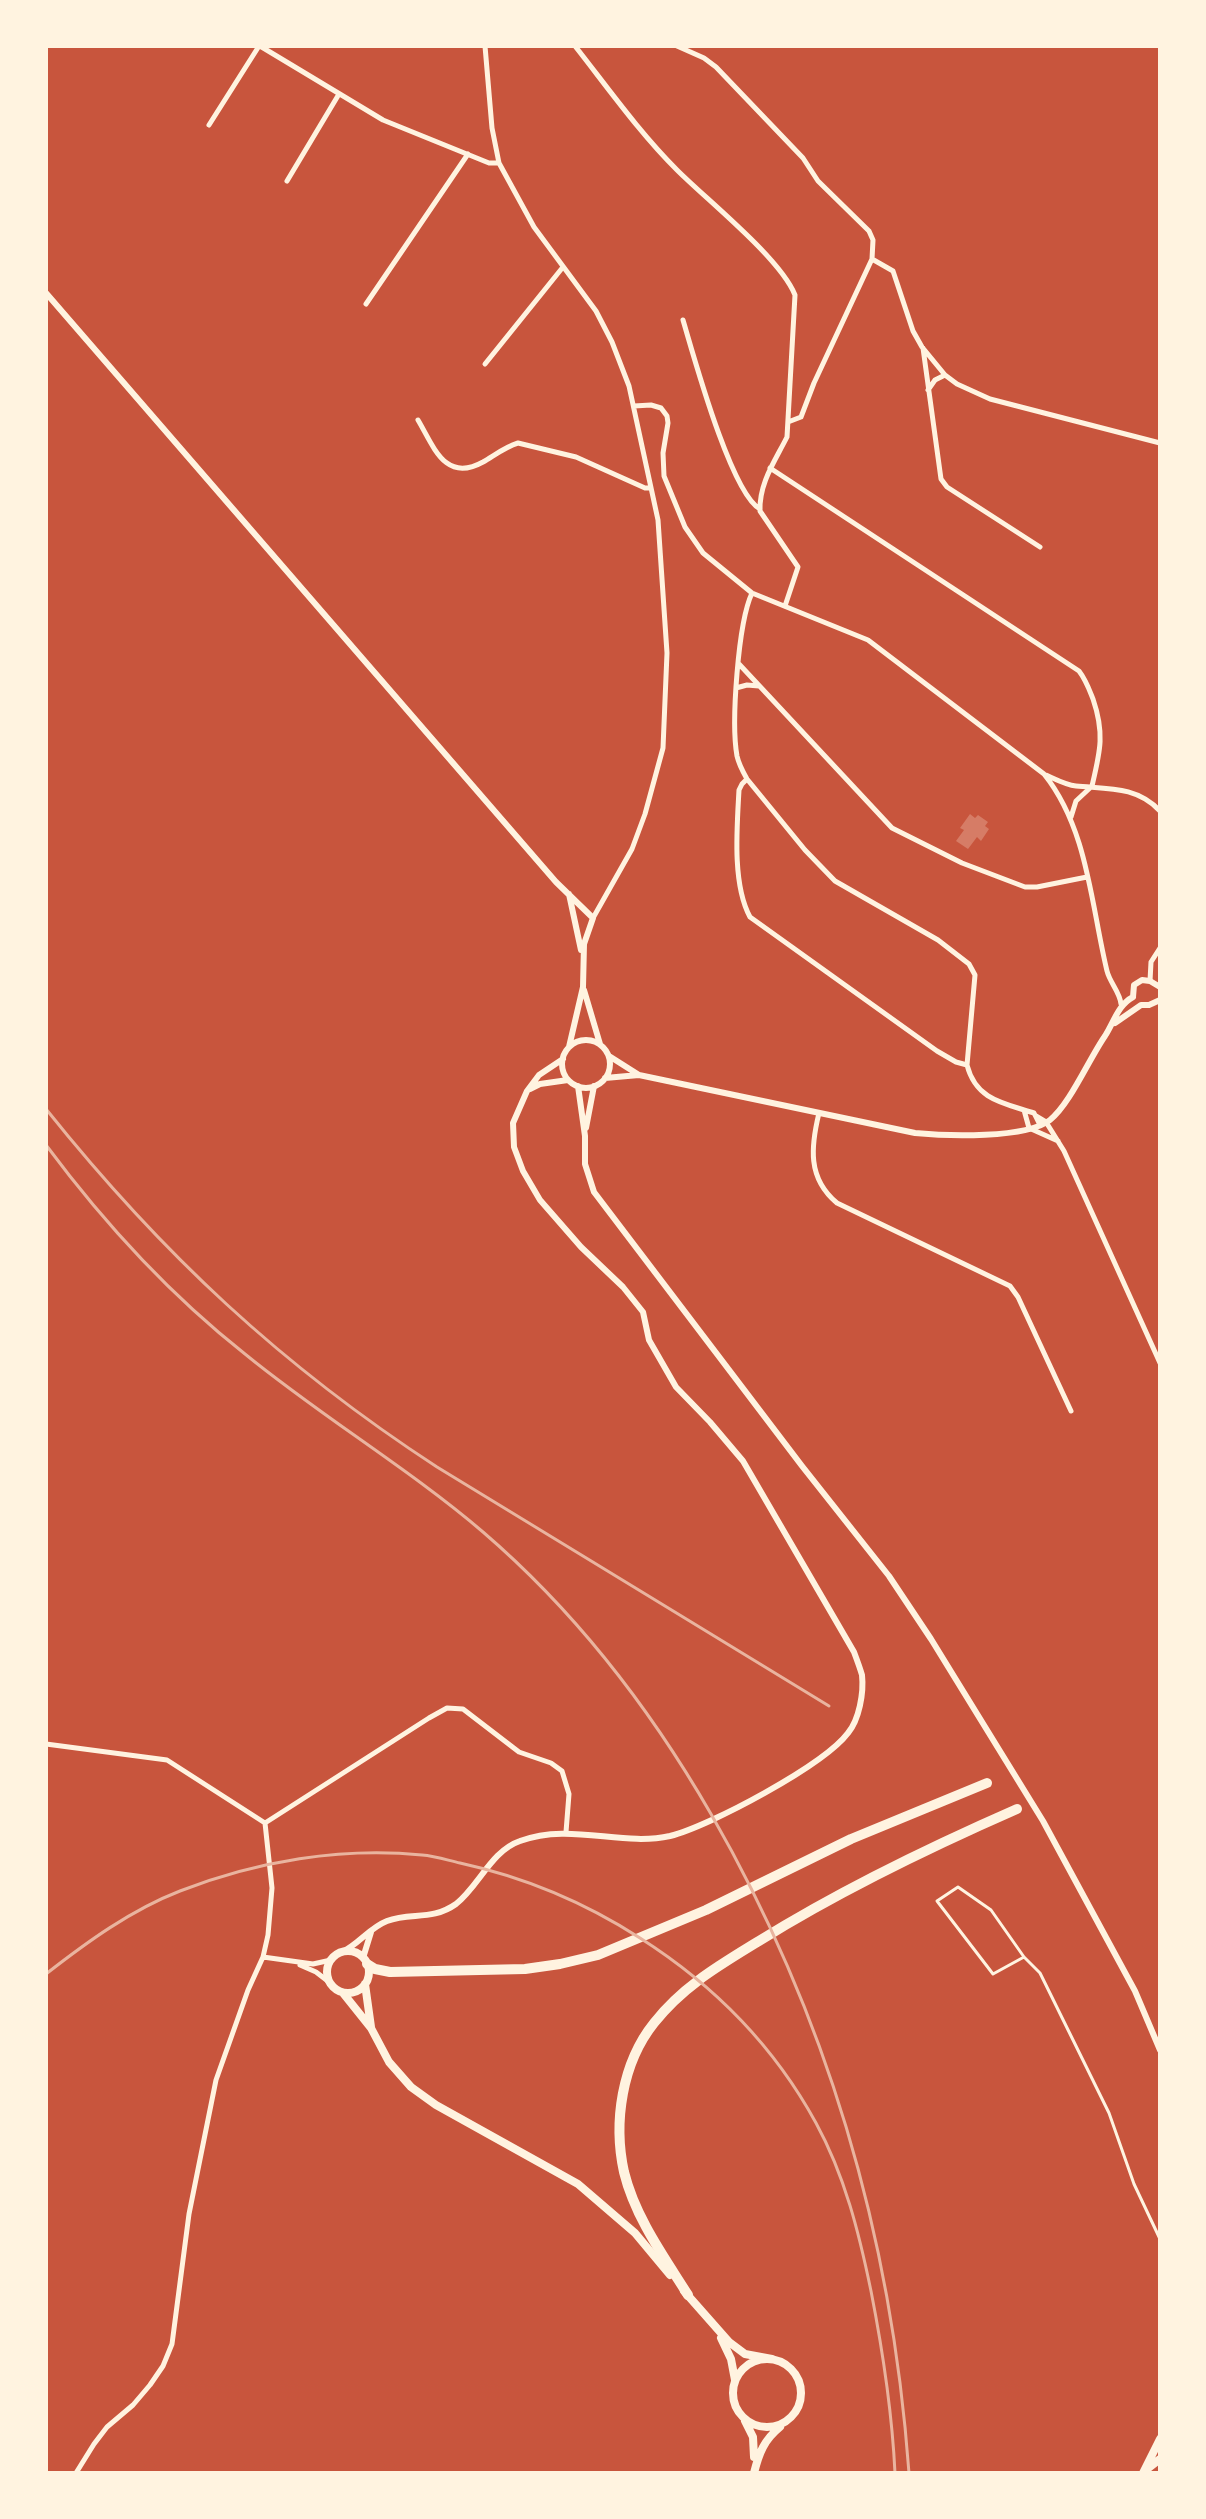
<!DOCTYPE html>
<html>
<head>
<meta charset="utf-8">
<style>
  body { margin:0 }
  #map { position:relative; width:1206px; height:2519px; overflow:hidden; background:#c8553d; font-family:"Fira Sans Condensed",sans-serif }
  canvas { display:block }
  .frame { position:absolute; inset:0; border:48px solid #fff3e0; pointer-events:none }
</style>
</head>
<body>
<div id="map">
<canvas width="1206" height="2519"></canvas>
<div class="frame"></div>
</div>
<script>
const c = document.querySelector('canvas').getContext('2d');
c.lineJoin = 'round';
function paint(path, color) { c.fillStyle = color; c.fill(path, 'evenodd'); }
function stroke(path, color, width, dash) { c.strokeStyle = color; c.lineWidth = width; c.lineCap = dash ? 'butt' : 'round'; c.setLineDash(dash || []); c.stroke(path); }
const building = new Path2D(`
  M970,814L975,818L978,815L988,822L985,826L989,829L981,841L977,837L968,849L956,841L964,830L960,828Z`);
const service = new Path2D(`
  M1024,1957L993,1974L937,1901L958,1887L991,1910L1024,1957L1040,1973L1109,2113L1134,2184L1160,2239`);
const minor = new Path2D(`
  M260,46L383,120L489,163H499
  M485,46L492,128L499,163L534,227L596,311L612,342L629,386L658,520L667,653L663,748L645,814L632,849L593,918
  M575,46C608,88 639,132 677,170C708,201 780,258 795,295L787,437C775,461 759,483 760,511L798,567L785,606
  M677,46L704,58L716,67L803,158L818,181L869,231L873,240L872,259L814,383L801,417L788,422
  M209,125L259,46
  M287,181L339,94
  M872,259L893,271L913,331L922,347L945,375L957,384L990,399L1160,443
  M366,304L468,154
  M683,320C694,357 731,493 760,509
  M923,348L941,479L947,487L1040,547
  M485,364L563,267
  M928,390L935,380L945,375
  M634,406L651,405L661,408L667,416L668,423L663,453L664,476L685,527L703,553L752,593L868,640L1044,774C1088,829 1091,905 1107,971C1110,983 1120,992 1121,1004
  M418,420C434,447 445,483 483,462C495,455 505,447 518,443L576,457L645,488H651
  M770,468L1079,671C1086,680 1089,689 1093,699C1105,734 1100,752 1092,786
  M752,593C738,623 731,723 737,756C739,765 743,772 747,779L805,850L835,881L938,940L969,964L975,975L967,1065C976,1100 1003,1103 1034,1113L1040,1125
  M739,664L892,828L962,863L1025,887H1037L1087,877
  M736,688L747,685L759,686
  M1046,775C1055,779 1066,785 1076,786C1107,789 1137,786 1160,811
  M747,779L742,784L739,790C737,827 732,884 750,917L937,1051L956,1062L967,1065
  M1071,817L1076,801L1091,787
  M1150,981L1151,962L1160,948
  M1024,1110L1029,1128L1058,1141
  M819,1113C811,1146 807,1178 837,1203L1010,1286L1018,1297L1071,1411
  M1036,1116L1046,1122L1064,1151L1160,1363
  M46,1744L167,1760L265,1823
  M265,1823L429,1718L447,1708L463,1709L519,1752L551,1763L562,1771L569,1794L566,1832
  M263,1957L313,1964L331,1960
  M300,1965L316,1972L329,1982
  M76,2473L94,2444L107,2427L133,2405L150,2385L163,2366L172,2344L189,2214L216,2080L248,1990L263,1957L268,1935L272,1888L265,1823`);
const tertiary = new Path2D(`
  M46,293L556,882L593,918L584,944L583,987L569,1047
  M569,894L581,950
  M584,990L600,1044
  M1133,997L1134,985L1142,980L1150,981L1160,987
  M1115,1023L1141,1005H1149L1160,1000
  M562 1064a24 24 0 1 1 48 0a24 24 0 1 1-48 0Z
  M609,1056L639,1075
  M605,1078L639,1075L915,1133C946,1136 1026,1139 1050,1120C1070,1104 1089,1059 1105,1036C1114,1022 1118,1005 1133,997
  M578,1086L585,1136V1164L594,1192L802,1466L889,1576L931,1639L1043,1821L1135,1991L1160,2050
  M530,1089L540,1084L568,1080
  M586,1128L594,1086
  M342,1952C359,1944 369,1928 387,1921C411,1912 432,1921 456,1904C479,1886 491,1851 520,1841C571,1822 621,1847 670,1836C710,1826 824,1765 848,1733C859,1720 864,1693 862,1675C860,1668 857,1660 854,1652L743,1461L710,1422L676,1387L649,1340L643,1312L623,1287L581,1247L540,1200L523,1171L514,1147L513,1123L527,1091L539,1075L563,1059
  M363,1958L371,1932`);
const primary = new Path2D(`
  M327 1972a21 21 0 1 1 42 0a21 21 0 1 1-42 0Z
  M365,1984L371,2027
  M343,1993L371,2028L389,2062L411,2087L436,2105L578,2184L635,2233L670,2275
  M684,2291L729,2342L745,2354L772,2359
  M721,2338L731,2359L735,2380
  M733 2393a34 34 0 1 1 68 0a34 34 0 1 1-68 0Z
  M745,2421L753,2437L754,2457
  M1147,2469L1160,2459
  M754,2473C759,2453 764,2440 780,2427
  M1143,2473L1160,2439`);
const motorway = new Path2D(`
  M367,1964L375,1969L390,1972L525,1969L560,1964L598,1955L706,1910L851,1839L987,1783
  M688,2295C664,2257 635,2217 624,2172C613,2122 622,2063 654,2023C683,1986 720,1965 759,1941C841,1890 928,1848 1017,1809`);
const rail = new Path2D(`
  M46,1109C162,1254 282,1366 437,1467L829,1706
  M46,1145C104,1223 169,1294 245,1354C322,1417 408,1468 483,1532C576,1612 650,1708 711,1814C828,2017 892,2240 909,2473
  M46,1974C87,1942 131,1910 180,1891C257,1861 341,1847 422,1855C435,1856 447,1860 460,1863C524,1877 584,1902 640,1938C714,1985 774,2046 816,2123C845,2176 859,2233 871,2291C883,2352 892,2411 895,2473`);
paint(building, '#d67c66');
stroke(service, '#fff3e0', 3);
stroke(minor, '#fff3e0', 5);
stroke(tertiary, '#fff3e0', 6);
stroke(primary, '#fff3e0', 8);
stroke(motorway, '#fff3e0', 10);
stroke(rail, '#e9b49f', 3);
</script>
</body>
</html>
